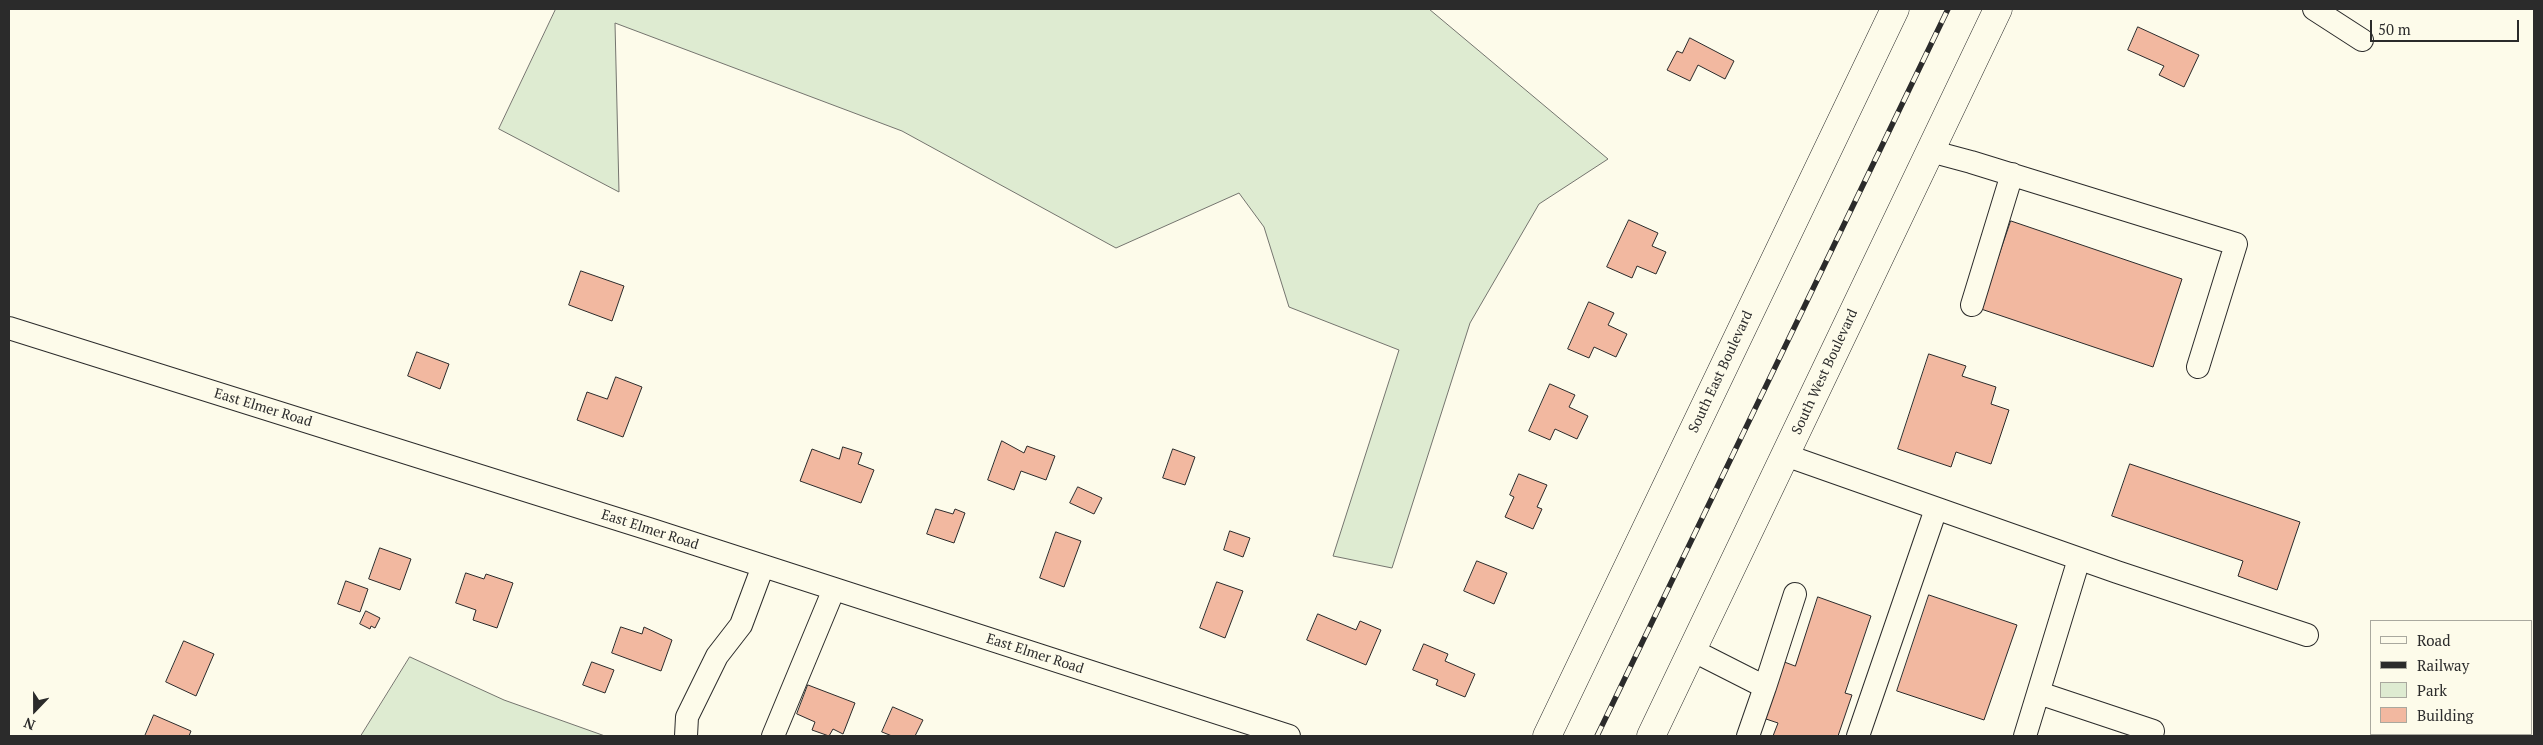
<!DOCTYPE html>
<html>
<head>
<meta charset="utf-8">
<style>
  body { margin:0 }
  #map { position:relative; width:2543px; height:745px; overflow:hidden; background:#fdfbea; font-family:"PT Serif",serif }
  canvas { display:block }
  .frame { position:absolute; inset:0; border:10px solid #2b2b2b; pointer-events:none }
  .legend { position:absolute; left:2370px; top:620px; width:162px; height:115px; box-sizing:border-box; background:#fdfbea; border:1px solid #a9a89e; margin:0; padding:6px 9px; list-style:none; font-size:15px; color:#2b2b2b }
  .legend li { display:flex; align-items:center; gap:10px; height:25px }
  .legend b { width:25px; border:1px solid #a9a89e }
  .north { position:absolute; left:10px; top:685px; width:50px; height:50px; -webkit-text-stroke:4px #fdfbea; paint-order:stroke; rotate:202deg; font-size:14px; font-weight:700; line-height:20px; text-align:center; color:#2b2b2b }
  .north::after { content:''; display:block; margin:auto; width:18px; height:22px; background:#2b2b2b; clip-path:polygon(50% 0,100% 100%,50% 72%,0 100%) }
  .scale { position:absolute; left:2370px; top:20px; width:149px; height:22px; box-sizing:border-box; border:2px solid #2b2b2b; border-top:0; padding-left:6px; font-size:15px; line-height:18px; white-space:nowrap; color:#2b2b2b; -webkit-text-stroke:4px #fdfbea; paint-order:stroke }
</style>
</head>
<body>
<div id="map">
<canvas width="2543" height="745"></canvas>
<div class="frame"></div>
<ul class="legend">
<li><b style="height:6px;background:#fdfbea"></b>Road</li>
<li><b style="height:6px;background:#2b2b2b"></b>Railway</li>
<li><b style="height:14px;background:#deebd1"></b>Park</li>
<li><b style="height:14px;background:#f2b8a0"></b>Building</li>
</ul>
<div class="north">N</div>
<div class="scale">50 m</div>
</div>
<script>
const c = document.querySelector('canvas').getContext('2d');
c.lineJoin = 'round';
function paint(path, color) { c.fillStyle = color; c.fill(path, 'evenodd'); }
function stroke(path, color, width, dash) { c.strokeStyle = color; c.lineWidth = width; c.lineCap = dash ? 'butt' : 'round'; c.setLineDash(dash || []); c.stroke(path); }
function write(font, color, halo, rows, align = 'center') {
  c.font = font + ' "PT Serif",serif'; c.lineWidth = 4; c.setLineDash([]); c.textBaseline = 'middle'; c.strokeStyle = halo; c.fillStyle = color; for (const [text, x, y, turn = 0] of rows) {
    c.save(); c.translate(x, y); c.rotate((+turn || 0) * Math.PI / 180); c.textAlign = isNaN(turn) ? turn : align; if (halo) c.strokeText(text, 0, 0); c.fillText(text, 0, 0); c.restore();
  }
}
const green = new Path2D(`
  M556,9H1429L1608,159L1539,204L1470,323L1392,568L1333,556L1399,350L1289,307L1264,227L1239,193L1116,248L902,131L615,23L619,192L499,129Z
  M410,657L504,700L605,736H361Z`);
const building = new Path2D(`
  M2138,27L2199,55L2184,87L2159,75L2164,66L2128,50Z
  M1690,38L1734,61L1725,79L1698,65L1690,81L1667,70L1677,51L1682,53Z
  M1629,220L1658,233L1652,246L1666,252L1656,274L1637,266L1632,278L1607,267Z
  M2011,221L2182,279L2153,367L1981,309Z
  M581,271L624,286L612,321L569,305Z
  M1589,302L1614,313L1608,325L1627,334L1616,357L1594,347L1589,358L1568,349Z
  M417,352L449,364L440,389L408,376Z
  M1929,354L1966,366L1962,376L1996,387L1991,404L2009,410L1991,464L1956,452L1951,467L1898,449Z
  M616,377L642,387L623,437L577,420L587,392L607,399Z
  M1550,384L1575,395L1569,407L1588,416L1577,439L1555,429L1550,440L1529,431Z
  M1002,441L1024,453L1027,446L1055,456L1046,480L1021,471L1014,490L988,480Z
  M843,447L862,453L858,464L874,470L861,503L800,481L812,449L839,459Z
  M1173,449L1195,457L1185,485L1163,478Z
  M2130,464L2300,522L2277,590L2238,576L2243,561L2112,516Z
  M1519,474L1547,485L1537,507L1542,509L1533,529L1505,517L1514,497L1510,495Z
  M1078,487L1102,498L1094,514L1070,503Z
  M936,509L953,514L955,509L965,513L954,543L927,534Z
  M1230,531L1250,538L1243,557L1224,550Z
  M1056,532L1081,541L1064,587L1040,578Z
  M380,548L411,559L400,590L369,579Z
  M1477,561L1507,573L1494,604L1464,591Z
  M466,573L484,579L486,574L513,583L497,628L473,620L476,610L456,603Z
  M346,581L368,589L360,612L338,604Z
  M1217,582L1243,591L1225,638L1200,628Z
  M1929,595L2017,625L1984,720L1897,691Z
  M1818,597L1871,616L1845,693L1852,695L1838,736H1773L1778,723L1760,717L1779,660L1795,666Z
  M366,611L380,618L375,628L371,626L370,629L360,624Z
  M1318,614L1356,630L1360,621L1381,630L1366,665L1307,640Z
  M621,627L642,634L644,627L672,640L661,671L612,653Z
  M184,641L214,654L196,696L166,682Z
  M1424,644L1448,654L1445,661L1475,674L1465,697L1436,685L1438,680L1413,670Z
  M592,662L614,670L605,693L583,685Z
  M808,685L855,703L843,734L833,729L829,736L812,730L815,722L797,714Z
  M893,707L923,720L915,736H892L882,732Z
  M154,715L191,731L189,736H145Z`);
const minor = new Path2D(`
  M2314,9L2362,40
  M1930,151L1971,162L2236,244L2198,367
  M1972,305L2012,174
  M9,328L649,529L1289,736
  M1785,455L2117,572L2307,635
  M1692,650L1765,687L1748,736
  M1765,687L1795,594
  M2039,693L2153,731
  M686,736L687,717L717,656L741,625L763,566
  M773,736L834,589
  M1858,736L1936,509
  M2025,736L2079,559`);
const major = new Path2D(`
  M1547,736L1895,9
  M1651,736L1998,9`);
const rail = new Path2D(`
  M1597,736L1948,9`);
const streetNames = [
  ["South East Boulevard",1721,372,-65],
  ["South West Boulevard",1825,372,-65],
  ["East Elmer Road",263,408,17],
  ["East Elmer Road",650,530,18],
  ["East Elmer Road",1035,654,18]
];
paint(green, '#deebd1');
stroke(green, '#74746e', 1);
paint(building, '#f2b8a0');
stroke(building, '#2b2b2b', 1);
stroke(minor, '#2b2b2b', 24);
stroke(major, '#2b2b2b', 29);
stroke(minor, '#fdfbea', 22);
stroke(major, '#fdfbea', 28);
stroke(rail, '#2b2b2b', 5.5);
stroke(rail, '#fdfbea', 4, [11]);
write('14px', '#2b2b2b', '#fdfbea', streetNames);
</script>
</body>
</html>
